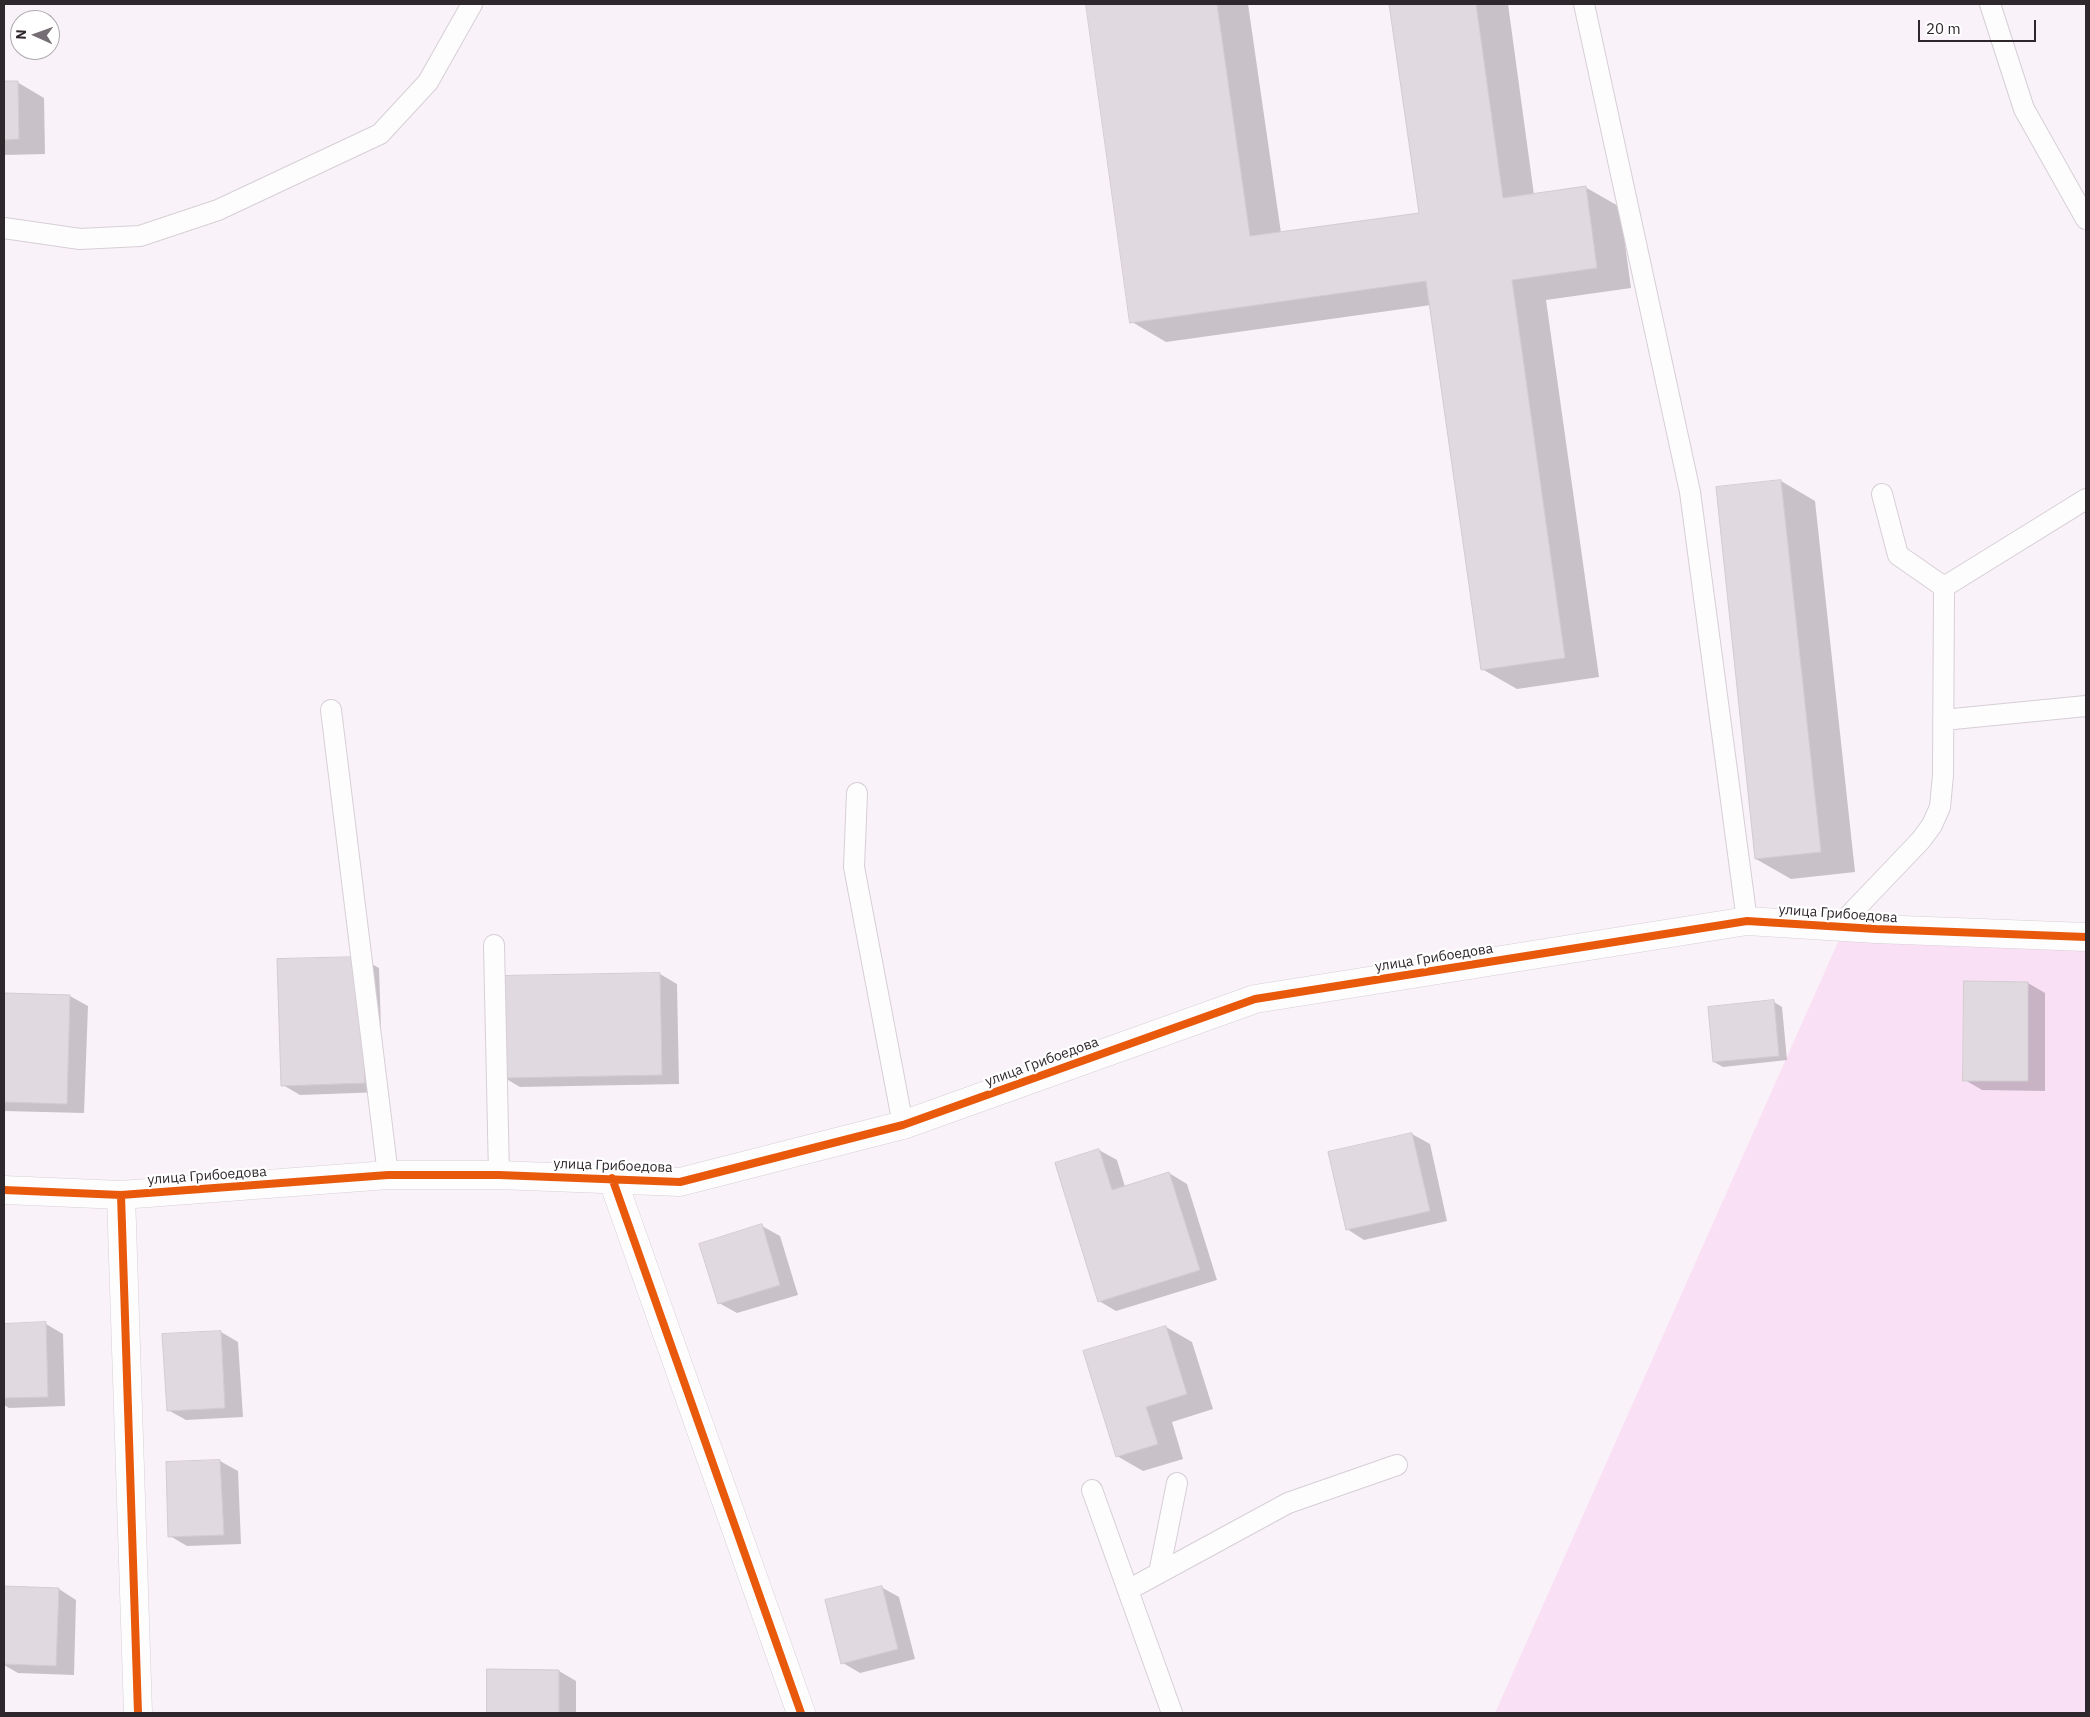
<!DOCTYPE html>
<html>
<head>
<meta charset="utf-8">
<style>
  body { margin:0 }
  #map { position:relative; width:2090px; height:1717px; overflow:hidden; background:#faf2f9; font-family:"IBM Plex Sans",sans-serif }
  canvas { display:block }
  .frame { position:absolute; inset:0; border:5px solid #2e272c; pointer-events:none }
  .north { position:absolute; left:10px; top:10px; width:50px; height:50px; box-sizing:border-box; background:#fff; border:1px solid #aba9ab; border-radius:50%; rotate:272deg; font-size:14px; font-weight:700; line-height:20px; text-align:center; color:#2e272c }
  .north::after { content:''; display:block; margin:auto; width:18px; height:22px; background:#756e74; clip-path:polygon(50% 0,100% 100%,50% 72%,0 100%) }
  .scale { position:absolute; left:1918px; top:20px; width:118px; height:22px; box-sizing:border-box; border:2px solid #2e272c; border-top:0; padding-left:6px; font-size:15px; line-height:18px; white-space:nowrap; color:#2e272c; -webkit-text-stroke:4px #fff; paint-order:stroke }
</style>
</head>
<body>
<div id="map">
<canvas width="2090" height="1717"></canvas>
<div class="frame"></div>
<div class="north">N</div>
<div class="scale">20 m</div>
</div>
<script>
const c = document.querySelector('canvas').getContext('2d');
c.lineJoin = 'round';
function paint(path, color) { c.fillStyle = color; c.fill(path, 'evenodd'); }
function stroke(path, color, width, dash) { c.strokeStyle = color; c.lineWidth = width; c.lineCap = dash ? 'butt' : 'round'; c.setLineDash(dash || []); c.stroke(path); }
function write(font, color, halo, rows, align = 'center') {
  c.font = font + ' "IBM Plex Sans",sans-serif'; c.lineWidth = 4.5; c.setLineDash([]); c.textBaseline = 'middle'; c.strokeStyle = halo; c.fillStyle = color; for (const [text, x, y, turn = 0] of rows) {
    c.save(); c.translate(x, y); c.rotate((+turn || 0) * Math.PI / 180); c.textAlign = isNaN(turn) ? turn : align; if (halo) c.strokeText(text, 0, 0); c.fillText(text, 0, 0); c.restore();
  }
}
const green = new Path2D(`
  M1843,931L2086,943V1713H1495Z`);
const shadow = new Path2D(`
  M1087,4H1248L1281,233L1420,214L1391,4H1508L1534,195L1585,187L1620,207L1631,288L1546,300L1599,677L1517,689L1482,669L1431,305L1166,342L1132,322Z
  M17,82L44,98L45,154L4,155V83Z
  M1781,481L1815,501L1855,872L1791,879L1756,859Z
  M361,958L379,968L383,1092L300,1095L283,1085Z
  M660,974L677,984L679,1084L520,1087L503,1077Z
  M2028,983L2045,993V1091L1982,1090L1965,1080Z
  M4,994L70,996L88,1006L84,1113L4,1111Z
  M1774,1002L1782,1007L1787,1060L1723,1067L1714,1062Z
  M1412,1134L1430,1144L1447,1221L1364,1240L1347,1229Z
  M1099,1150L1117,1160L1125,1187L1169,1173L1187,1184L1217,1280L1116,1311L1099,1301Z
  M762,1226L780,1236L798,1295L737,1313L719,1303Z
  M46,1324L63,1334L65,1406L9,1408L4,1405V1325Z
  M1166,1327L1192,1342L1213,1409L1172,1422L1183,1459L1143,1471L1117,1456Z
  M221,1332L238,1342L243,1417L186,1420L168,1410Z
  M220,1461L238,1471L241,1544L187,1546L170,1536Z
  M881,1587L899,1597L915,1659L860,1673L843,1663Z
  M4,1588L59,1589L76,1600L74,1675L18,1673L4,1665Z
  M559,1671L576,1681V1713L488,1712Z`);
const building = new Path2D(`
  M1086,4H1217L1250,236L1419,213L1389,4H1476L1503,198L1586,186L1597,268L1512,280L1565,658L1481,670L1426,281L1130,323Z
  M4,81H18L19,139L4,140Z
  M1781,480L1821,852L1755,859L1716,487Z
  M361,957L365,1083L281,1086L277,959Z
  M660,973L662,1075L502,1078L500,976Z
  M1964,981L2028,982V1081H1963Z
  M4,993L70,995L67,1104L4,1102Z
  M1774,1000L1779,1056L1713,1062L1708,1007Z
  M1412,1133L1430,1211L1346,1230L1328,1152Z
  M1099,1149L1112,1190L1169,1172L1200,1270L1098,1302L1055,1163Z
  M762,1224L780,1285L718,1304L699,1244Z
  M46,1322L48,1397L4,1398V1324Z
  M1166,1326L1187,1394L1146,1407L1158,1444L1116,1457L1083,1351Z
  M221,1331L225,1408L167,1411L162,1334Z
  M220,1460L224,1535L168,1537L166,1462Z
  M4,1586L59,1588L56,1666L4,1664Z
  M882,1586L898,1649L841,1664L825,1600Z
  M487,1669L559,1670V1713H487Z`);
const service = new Path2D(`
  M1584,4L1690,492L1747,921
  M1990,4L2024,109L2086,219
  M4,228L80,239L140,236L218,210L380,134L428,82L472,4
  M1882,494L1898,555L1944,587
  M331,710L388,1175
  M1943,720L2086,706
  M857,793L854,867L903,1125
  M1838,927L1921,840L1932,825L1940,807L1943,775L1944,587L2086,499
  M494,945L499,1175
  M1092,1490L1172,1713
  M1159,1573L1177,1483
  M1128,1590L1288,1503L1397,1465`);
const minor = new Path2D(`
  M612,1178L801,1713
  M4,1190L121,1195L388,1175H499L680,1182L903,1125L1255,999L1747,921L1876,929L2086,937
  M121,1195L138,1713`);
const cycleway = new Path2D(`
  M612,1178L801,1713
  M4,1190L121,1195L388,1175H499L680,1182L903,1125L1255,999L1747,921L1876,929L2086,937
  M121,1195L138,1713`);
const streetNames = [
  ["улица Грибоедова",1838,914,4],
  ["улица Грибоедова",1434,958,-9],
  ["улица Грибоедова",1042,1062,-20],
  ["улица Грибоедова",613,1166,2],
  ["улица Грибоедова",207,1176,-4]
];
paint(green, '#fae0f5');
paint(shadow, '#0003');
paint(building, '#e0d9df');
stroke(building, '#d2ccd1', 1);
stroke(service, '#d6cfd5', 22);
stroke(minor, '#d6cfd5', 29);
stroke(service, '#fefdfe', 20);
stroke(minor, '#fefdfe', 28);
stroke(cycleway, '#e8590c', 8);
write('14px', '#2e272c', '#fff', streetNames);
</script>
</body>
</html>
